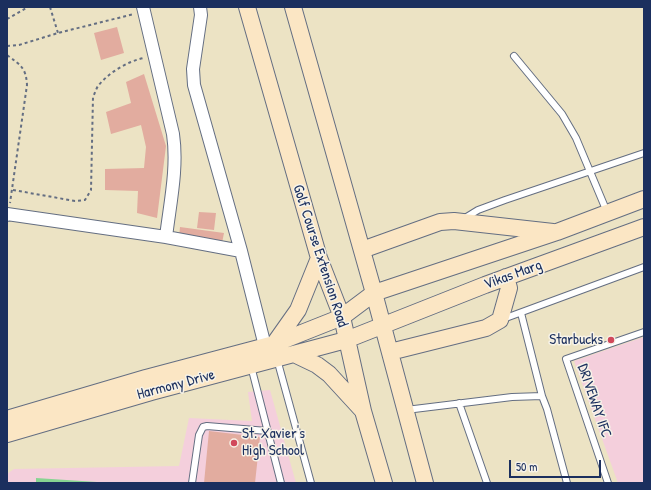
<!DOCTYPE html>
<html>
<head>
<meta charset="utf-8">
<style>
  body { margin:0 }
  #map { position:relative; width:651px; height:490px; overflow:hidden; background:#ece3c4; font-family:"Patrick Hand",sans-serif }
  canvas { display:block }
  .frame { position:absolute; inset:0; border:8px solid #1b2f5e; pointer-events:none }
  .scale { position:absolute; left:509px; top:460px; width:92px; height:18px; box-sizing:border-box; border:2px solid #1b2f5e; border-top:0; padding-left:5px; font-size:12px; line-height:14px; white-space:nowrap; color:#1b2f5e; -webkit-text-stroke:3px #f7f3e8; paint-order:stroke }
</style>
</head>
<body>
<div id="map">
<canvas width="651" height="490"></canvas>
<div class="frame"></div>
<div class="scale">50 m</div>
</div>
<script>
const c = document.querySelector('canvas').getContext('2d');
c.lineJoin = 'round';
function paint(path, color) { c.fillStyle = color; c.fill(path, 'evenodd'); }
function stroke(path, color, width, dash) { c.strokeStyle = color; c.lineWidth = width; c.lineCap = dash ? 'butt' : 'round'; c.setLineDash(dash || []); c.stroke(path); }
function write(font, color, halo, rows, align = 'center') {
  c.font = font + ' "Patrick Hand",sans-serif'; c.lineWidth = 3; c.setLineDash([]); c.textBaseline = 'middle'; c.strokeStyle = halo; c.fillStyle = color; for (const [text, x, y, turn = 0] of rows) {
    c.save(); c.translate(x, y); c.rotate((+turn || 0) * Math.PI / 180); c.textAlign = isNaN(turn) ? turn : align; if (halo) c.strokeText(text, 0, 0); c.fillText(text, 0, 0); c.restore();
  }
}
const built = new Path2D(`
  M644,337V483H618L574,361Z
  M270,390L296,483H7V474L14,469L179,466L189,418L252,421L248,392Z`);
const green = new Path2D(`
  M36,478L97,482L36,483Z`);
const building = new Path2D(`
  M117,27L124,53L101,60L94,33Z
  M144,74L166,146L157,218L137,213L138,191L105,190V169L144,168L146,147L141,125L111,134L106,112L131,103L126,82Z
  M199,212L216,213L214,230L197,228Z
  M180,227L224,233L222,243L179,237Z
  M209,431L260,437L255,483H204Z`);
const path = new Path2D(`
  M50,7L58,33
  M7,19L28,7
  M7,46L19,45L58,33L134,14
  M7,55C20,65 26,67 27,85L10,203
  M13,190L75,201L85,200L91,190L93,97C95,93 96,89 98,86C108,73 128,61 144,58`);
const service = new Path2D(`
  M514,56L562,114L576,138L607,212
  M465,218L478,210L505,200L644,153
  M521,313L542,396
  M503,319L644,267
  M277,359L311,483
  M251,366L281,483
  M459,403L487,483
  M406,410L512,397L542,396L547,409L567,483
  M192,483L199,435L203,427L207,426L267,431
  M608,483L566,359L644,332`);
const minor = new Path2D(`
  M143,7L173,134C178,168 170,203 166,237
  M200,7L201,15L193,69L194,85L241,251L265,346
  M7,215V214L166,237L241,251`);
const secondary = new Path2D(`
  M247,7L319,258L342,317L363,411L384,483
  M293,7L374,293L425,483
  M362,250L440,222L454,221L553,232
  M274,344L298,310L319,258
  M390,352L486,328L500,320L509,288L506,277
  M294,354L317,365L329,374L363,411
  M7,419L146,378L274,344L342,317L374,293L557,232L644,199
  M7,434L151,392L346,340L485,285L644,227`);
const markers = [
  [611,340,4,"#d1495b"],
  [234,443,4,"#d1495b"]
];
const streetNames = [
  ["Golf Course Extension Road",320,256,72],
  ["Vikas Marg",513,275,-20],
  ["Harmony Drive",176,385,-15],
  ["DRIVEWAY IFC",594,401,71]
];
const poiNames = [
  ["Starbucks",603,340],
  ["St. Xavier's",242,434,"left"],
  ["High School",242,451,"left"]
];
paint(built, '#f4cfdc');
paint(green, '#87d492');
paint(building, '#e2ac9f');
stroke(service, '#646e82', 8);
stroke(minor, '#646e82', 14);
stroke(secondary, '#646e82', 18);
stroke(path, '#646e82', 2, [3, 3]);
stroke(service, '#fff', 6);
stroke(minor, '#fff', 12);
stroke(secondary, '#fbe6c4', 16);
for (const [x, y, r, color] of markers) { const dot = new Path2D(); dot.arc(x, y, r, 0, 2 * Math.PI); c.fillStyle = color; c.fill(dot); stroke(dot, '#f7f3e8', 1.5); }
write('15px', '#1b2f5e', '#f7f3e8', streetNames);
write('15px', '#1b2f5e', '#f7f3e8', poiNames, 'right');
</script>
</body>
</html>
